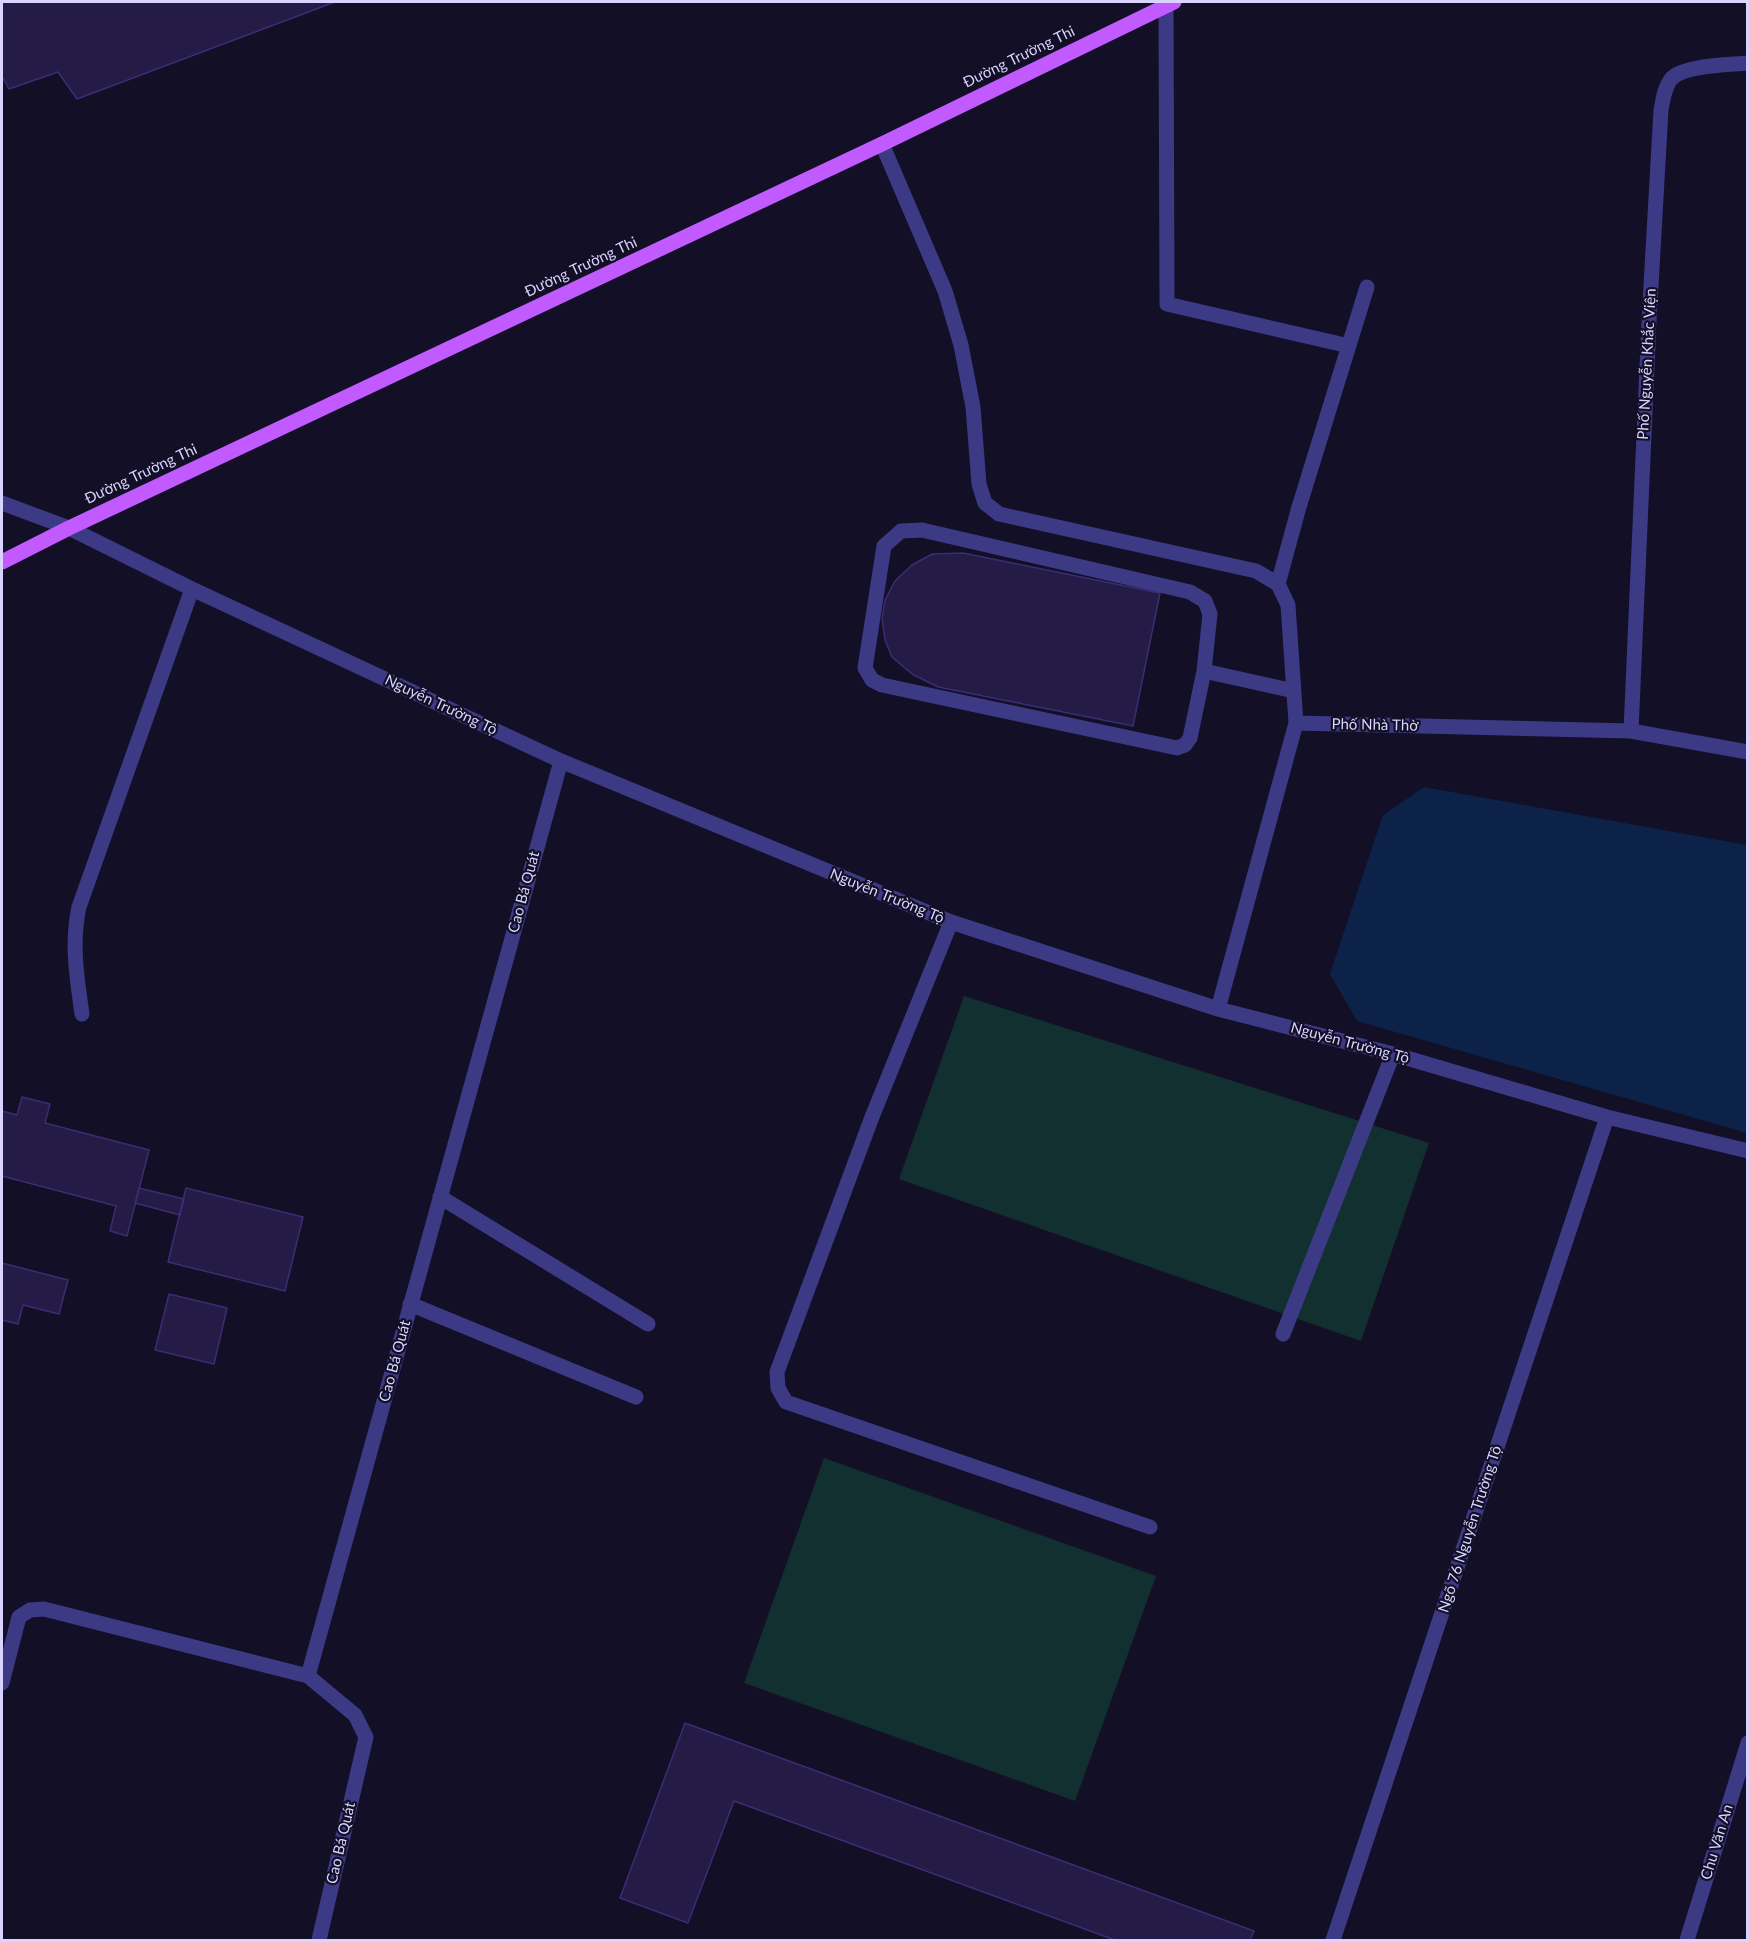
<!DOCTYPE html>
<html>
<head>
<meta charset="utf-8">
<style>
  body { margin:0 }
  #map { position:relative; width:1749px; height:1942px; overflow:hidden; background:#130f26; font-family:Lato,sans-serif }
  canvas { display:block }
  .frame { position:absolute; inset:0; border:3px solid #d9d4ff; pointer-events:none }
</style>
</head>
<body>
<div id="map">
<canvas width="1749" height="1942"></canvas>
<div class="frame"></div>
</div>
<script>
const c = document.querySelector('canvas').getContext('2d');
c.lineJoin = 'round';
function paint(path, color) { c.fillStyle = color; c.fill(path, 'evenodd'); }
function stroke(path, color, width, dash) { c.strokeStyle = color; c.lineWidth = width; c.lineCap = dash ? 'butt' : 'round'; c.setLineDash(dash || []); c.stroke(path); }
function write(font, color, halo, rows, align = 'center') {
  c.font = font + ' Lato,sans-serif'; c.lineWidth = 4.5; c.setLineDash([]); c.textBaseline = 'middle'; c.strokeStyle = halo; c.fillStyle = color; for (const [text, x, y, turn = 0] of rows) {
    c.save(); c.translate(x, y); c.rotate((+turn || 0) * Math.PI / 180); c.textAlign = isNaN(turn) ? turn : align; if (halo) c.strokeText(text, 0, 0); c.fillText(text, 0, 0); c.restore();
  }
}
const green = new Path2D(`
  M964,996L1429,1143L1361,1341L899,1179Z
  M824,1458L1156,1576L1075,1801L744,1683Z`);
const water = new Path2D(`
  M1424,787L1747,845V1133L1357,1021L1330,974L1383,815Z`);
const building = new Path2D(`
  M2,2H335L77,99L58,72L9,89L2,76Z
  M963,553L1160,593L1133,726L938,687L912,674L892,657L885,640L882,619L885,600L895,581L912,565L932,554Z
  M22,1097L50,1104L45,1123L149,1150L127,1236L110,1231L116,1206L2,1176V1111L17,1115Z
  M139,1188L184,1199L180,1215L135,1203Z
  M186,1188L303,1217L285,1291L168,1262Z
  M2,1263L68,1280L59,1314L23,1305L18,1324L2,1320Z
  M169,1294L227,1308L214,1364L155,1350Z
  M685,1723L1254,1931L1250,1940H1115L734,1801L688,1923L620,1898Z`);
const minor = new Path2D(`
  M1166,2L1167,304L1349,346
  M882,144L945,291L961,345L973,407L979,484L985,503L999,514L1256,571L1278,584L1288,605L1296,723
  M2,503L69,528L192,589L561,761L951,922L1218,1009L1393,1054L1607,1117L1748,1151
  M1278,584L1299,507L1367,287
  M1204,671L1190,738L1185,745L1177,748L882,685L872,680L865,668L884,546L901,531L922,530L1190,592L1205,601L1210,614L1204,671L1294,691
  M1631,731L1649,321L1661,110C1663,100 1664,88 1671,79C1683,65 1729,65 1748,63
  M951,922L872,1117L777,1372L778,1388L786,1402L1150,1527
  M1218,1009L1296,723L1631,731L1748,752
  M82,1014C77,978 71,943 79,907L192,589
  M440,1197L648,1324
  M410,1304L636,1397
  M1283,1334L1393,1054
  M2,1683L19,1617L30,1610L44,1609L308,1676
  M319,1940L366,1737L355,1715L308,1676L561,761
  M1333,1940L1607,1117
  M1687,1940L1748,1743`);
const major = new Path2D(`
  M2,562L69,528L882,144L1174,2`);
const streetNames = [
  ["Đường Trường Thi",1019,57,-26],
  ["Đường Trường Thi",581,267,-25],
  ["Phố Nguyễn Khắc Viện",1647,364,-87],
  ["Đường Trường Thi",141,474,-25],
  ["Nguyễn Trường Tộ",441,705,25],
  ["Phố Nhà Thờ",1375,725,1],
  ["Cao Bá Quát",524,892,-75],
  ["Nguyễn Trường Tộ",887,896,22],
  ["Nguyễn Trường Tộ",1350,1043,15],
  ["Cao Bá Quát",395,1361,-75],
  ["Ngõ 76 Nguyễn Trường Tộ",1470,1529,-72],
  ["Chu Văn An",1717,1842,-73],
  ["Cao Bá Quát",341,1843,-77]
];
paint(green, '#12302f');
paint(water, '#0c2248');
paint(building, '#241b47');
stroke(building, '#3b2d73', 1.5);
stroke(minor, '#3d3a85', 15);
stroke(major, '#c25bff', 15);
write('15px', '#d9d4ff', '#130f26', streetNames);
</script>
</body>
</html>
